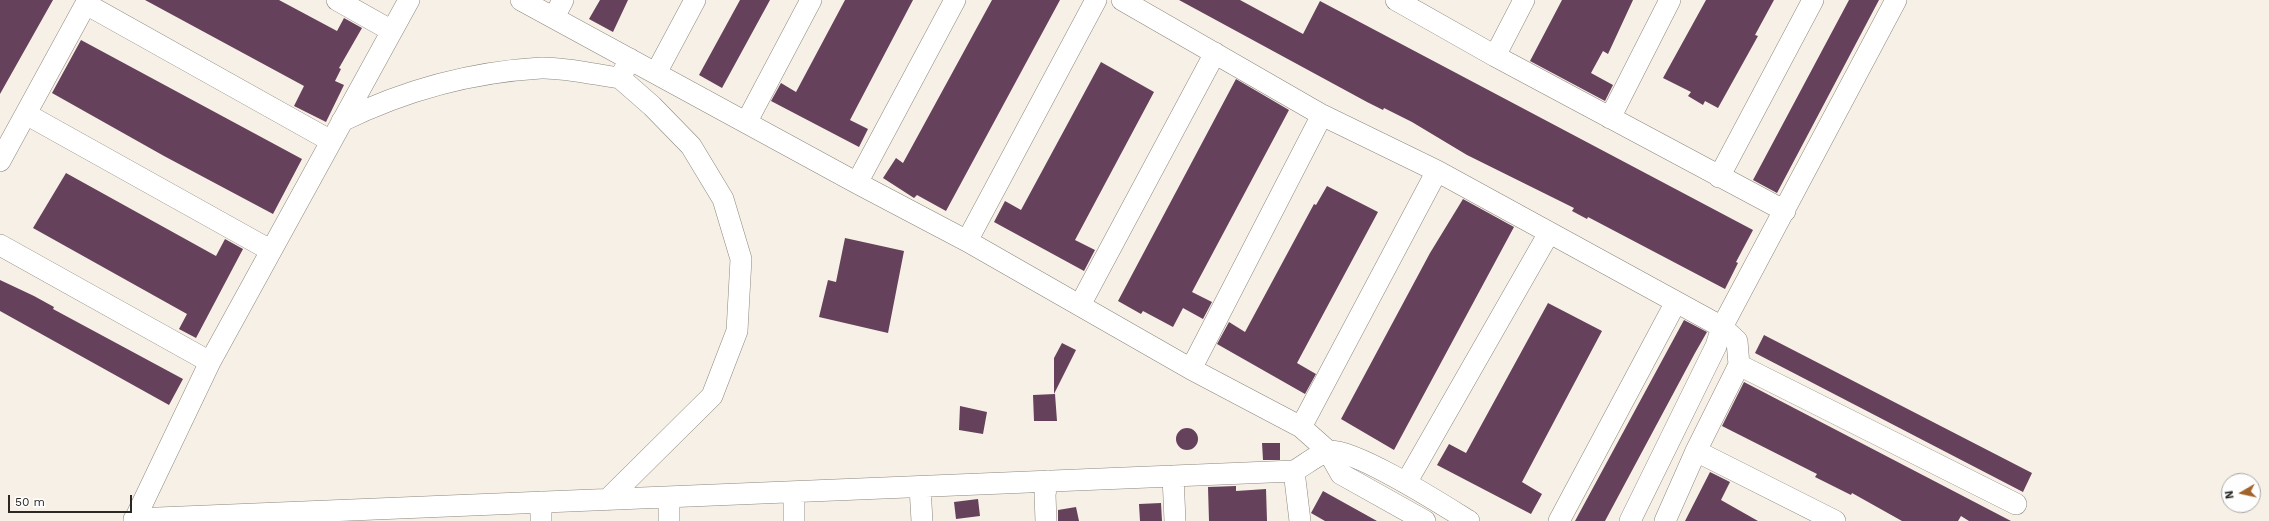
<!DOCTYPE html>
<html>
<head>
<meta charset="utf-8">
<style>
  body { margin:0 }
  #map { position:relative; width:2269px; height:521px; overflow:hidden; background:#f7f0e6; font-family:"Work Sans",sans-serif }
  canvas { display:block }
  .north { position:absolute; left:2221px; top:473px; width:40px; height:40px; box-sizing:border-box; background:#fefefe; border:1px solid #aaa8a7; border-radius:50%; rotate:261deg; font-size:11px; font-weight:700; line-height:16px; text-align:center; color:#2b2824 }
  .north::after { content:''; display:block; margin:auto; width:14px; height:18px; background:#a2632a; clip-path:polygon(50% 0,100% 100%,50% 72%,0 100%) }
  .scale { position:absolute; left:8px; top:495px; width:124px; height:18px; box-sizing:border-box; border:2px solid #2b2824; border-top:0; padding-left:5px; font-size:12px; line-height:14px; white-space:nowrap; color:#2b2824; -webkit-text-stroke:3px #fefefe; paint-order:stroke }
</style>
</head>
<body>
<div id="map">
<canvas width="2269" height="521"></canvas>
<div class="north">N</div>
<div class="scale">50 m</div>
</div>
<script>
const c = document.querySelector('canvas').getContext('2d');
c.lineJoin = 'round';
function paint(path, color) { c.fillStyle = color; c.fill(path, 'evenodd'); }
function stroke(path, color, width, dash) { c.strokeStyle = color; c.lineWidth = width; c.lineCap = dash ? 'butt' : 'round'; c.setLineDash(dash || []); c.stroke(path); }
const building = new Path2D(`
  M0,0H53L0,94Z
  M145,0H279L337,31L344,18L362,28L339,68L341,69L335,81L344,85L326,122L294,106L304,86Z
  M600,0H628L613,32L589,19Z
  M740,0H770L722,88L699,75Z
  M845,0H913L850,120L868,129L859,147L771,101L781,83L796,92Z
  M992,0H1060L946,211L917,195L914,198L883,178L896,158L903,163Z
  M1179,0H1240L1303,34L1320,1L1753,230L1736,262L1738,263L1725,289L1588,217L1587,219L1572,211L1574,208L1467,155L1412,122L1384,108L1383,110L1367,102Z
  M1562,0H1633L1608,54L1603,51L1591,73L1613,85L1605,101L1530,61Z
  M1706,0H1774L1755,35L1758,36L1718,108L1705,101L1703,105L1688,96L1691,92L1663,78Z
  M1849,0H1879L1777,193L1753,180Z
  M81,40L302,159L273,214L164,156L52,93Z
  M1101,62L1154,92L1075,240L1095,250L1084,271L994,222L1005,201L1021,210Z
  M1236,79L1289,110L1192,292L1212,302L1203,319L1183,308L1173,327L1143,311L1141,314L1118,301Z
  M66,173L216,256L225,239L243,249L196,338L179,329L187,314L33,228Z
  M1327,186L1378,212L1297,363L1316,374L1305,394L1217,344L1229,322L1245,332L1314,204L1316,205Z
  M1463,199L1514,227L1394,450L1341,419L1430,253Z
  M845,238L904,251L888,333L819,317L828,280L836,282Z
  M0,280L34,296L54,307L53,309L183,379L169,405L0,311Z
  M1548,303L1602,331L1522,482L1542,494L1531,514L1437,465L1449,444L1466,453Z
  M1684,320L1707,332L1695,353L1605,521H1575Z
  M1764,335L2032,473L2023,492L1755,353Z
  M1062,343L1076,350L1054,394V358Z
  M1744,382L2011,521H1969L1961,516L1958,521H1902L1852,493L1851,495L1815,477L1817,474L1722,426Z
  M1055,394L1057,421H1034L1033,395Z
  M960,406L987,412L983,434L959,430Z
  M1176 439a11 11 0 1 1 22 0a11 11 0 1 1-22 0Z
  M1262,443H1280V460H1263Z
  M1710,472L1730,482L1721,500L1758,521H1685Z
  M1236,486V491L1266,489L1267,521H1209L1208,487Z
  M1323,491L1377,521H1325L1311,513Z
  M978,499L980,516L956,519L954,502Z
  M1161,503L1162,521H1140L1139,504Z
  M1076,507L1079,521H1058V510Z`);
const minor = new Path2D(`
  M337,0L392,31
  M521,0L857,183L967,241L1191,369L1301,427L1328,451L1341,474L1425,521
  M1122,0L1322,115L1437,171L1722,327L1737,341L1739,365L1696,451L1665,521
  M1396,0L1495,56L1785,211
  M86,4L331,141
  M554,17L563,0
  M1495,56L1524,0
  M656,73L695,0
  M26,114L270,250
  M1610,118L1670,0
  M342,121C403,91 472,72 541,68C562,67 598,75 620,78
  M747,121L811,0
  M0,161L88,0
  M1719,177L1813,0
  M857,183L955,0
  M967,241L1096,0
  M0,245L210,362
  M1080,305L1215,53
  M1739,365L2016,504
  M1191,369L1322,115
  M1301,427L1437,171
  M1696,451L1835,521
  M1294,471L1300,521
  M1173,476L1175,521
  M1406,483L1549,233
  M920,487L922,521
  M794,492V521
  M607,500L712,396L737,331L741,259L723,199L691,146L652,106L620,78L630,59
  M541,502V521
  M134,519L1294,471C1302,467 1321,452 1329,451C1356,449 1443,505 1469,521
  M134,521L210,362L409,0
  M669,521V497
  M1046,521L1045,495L1047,481
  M1559,521L1676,302
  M1630,521L1716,346L1722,327L1896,0`);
paint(building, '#65415b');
stroke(minor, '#8c867d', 22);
stroke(minor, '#fff', 21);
</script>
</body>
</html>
